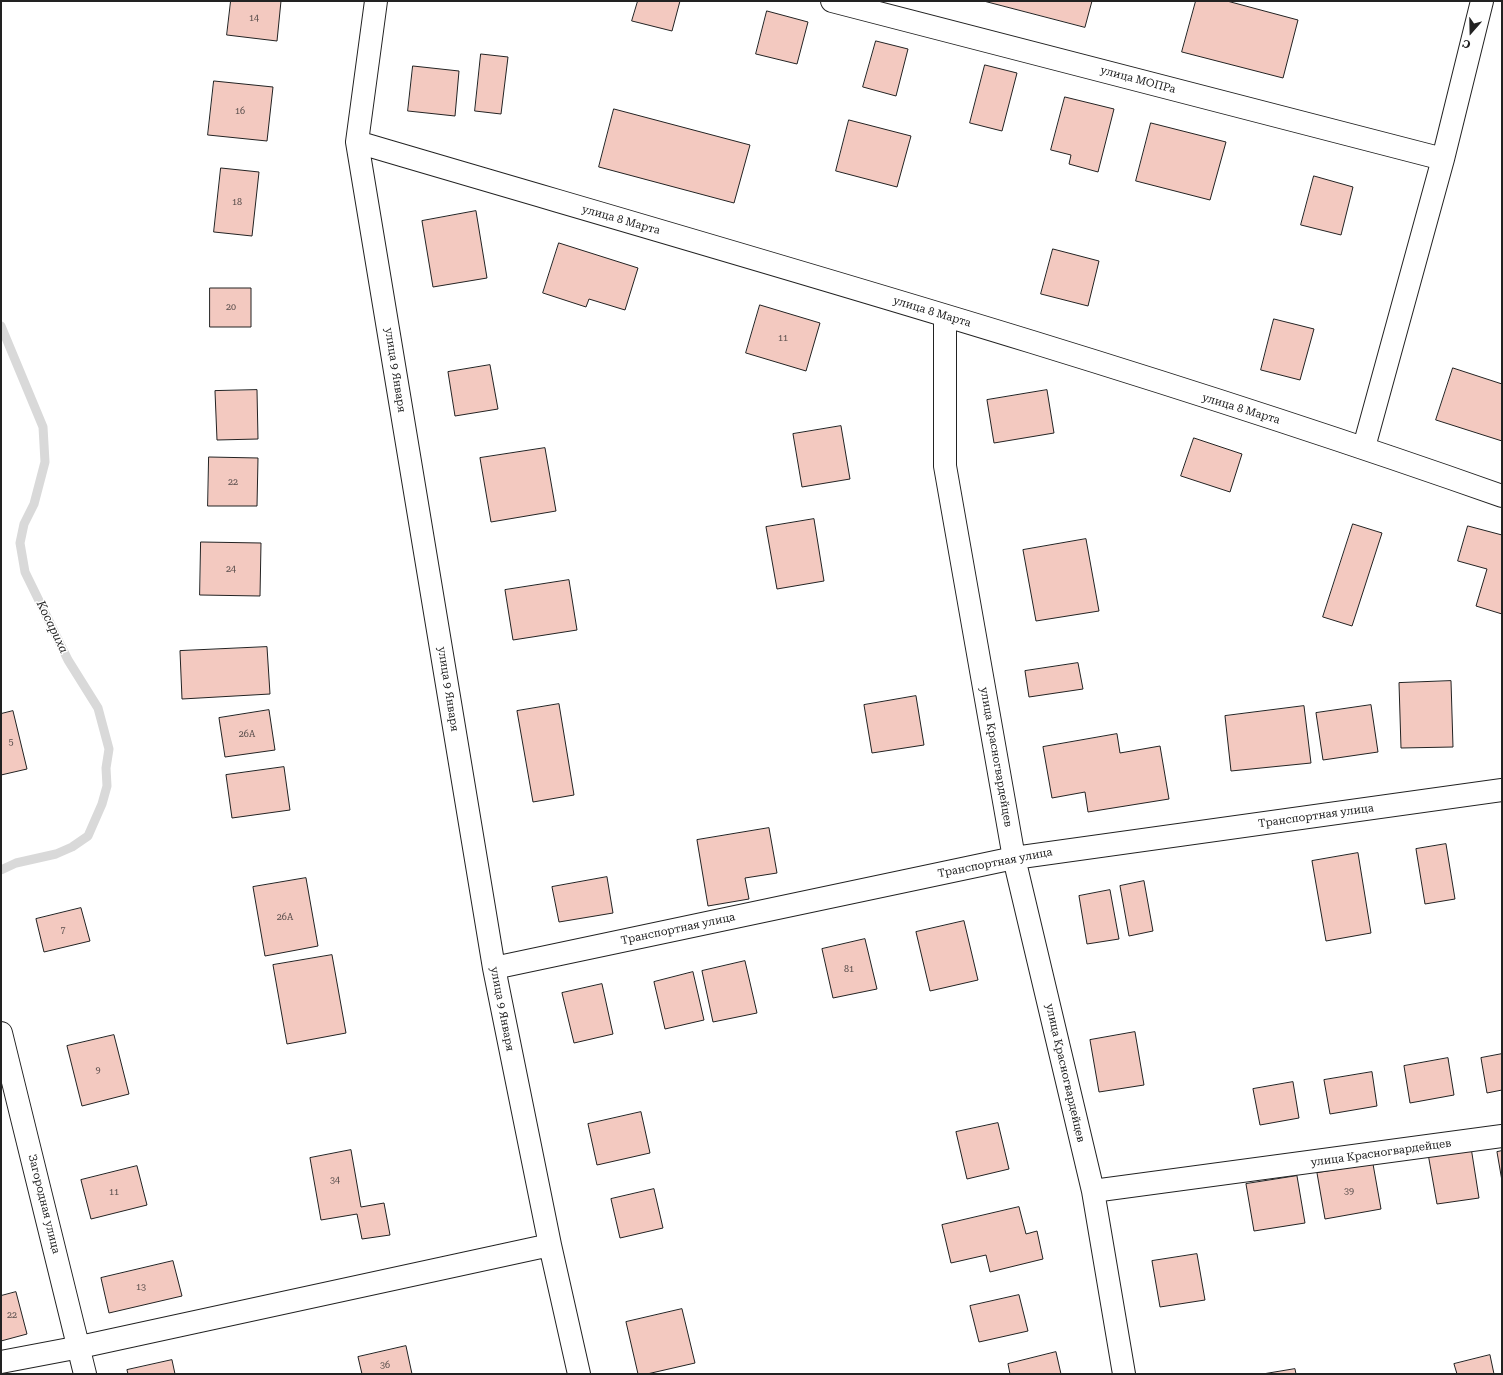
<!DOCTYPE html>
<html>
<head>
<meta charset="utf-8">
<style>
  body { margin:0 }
  #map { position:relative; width:1503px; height:1375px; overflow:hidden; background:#fff; font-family:"Roboto Serif",serif }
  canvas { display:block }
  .frame { position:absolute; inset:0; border:2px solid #222; pointer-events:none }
  .north { position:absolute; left:1451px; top:12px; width:40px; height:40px; -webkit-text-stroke:3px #fff; paint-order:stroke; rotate:200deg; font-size:11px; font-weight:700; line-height:16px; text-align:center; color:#222 }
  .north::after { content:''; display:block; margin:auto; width:14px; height:18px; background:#222; clip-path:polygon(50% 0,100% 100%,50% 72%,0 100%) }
</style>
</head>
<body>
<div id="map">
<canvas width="1503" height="1375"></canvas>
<div class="frame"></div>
<div class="north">С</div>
</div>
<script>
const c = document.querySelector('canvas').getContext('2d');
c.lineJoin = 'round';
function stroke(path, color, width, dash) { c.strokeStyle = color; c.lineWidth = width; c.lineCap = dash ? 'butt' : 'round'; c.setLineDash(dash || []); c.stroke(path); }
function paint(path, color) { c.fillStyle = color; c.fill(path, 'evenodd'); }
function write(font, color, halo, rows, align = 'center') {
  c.font = font + ' "Roboto Serif",serif'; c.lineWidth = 3; c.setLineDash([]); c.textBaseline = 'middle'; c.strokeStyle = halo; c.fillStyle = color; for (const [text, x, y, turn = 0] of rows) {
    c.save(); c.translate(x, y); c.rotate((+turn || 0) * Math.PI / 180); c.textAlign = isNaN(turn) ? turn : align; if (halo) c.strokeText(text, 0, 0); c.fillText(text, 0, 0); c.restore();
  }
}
const stream = new Path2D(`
  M1,326L43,427L45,462L34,504L24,524L20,543L25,572L68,660L98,708L109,749L106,768L107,786L102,804L88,836L72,847L56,854L16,863L1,870`);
const building = new Path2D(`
  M231,1H281L277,41L227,35Z
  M638,1H680L672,31L632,21Z
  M984,1H1092L1085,27Z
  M1196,1H1227L1298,20L1283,78L1182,52Z
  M767,11L808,22L797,64L756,54Z
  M876,41L908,49L896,96L863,87Z
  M481,54L508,57L501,114L475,111Z
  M985,65L1017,73L1002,131L970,123Z
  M413,66L459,71L455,116L408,111Z
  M214,81L273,87L267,141L208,135Z
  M1065,97L1114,109L1098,172L1069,164L1071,155L1051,150Z
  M614,109L750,145L734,203L599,167Z
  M849,120L911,136L897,187L836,171Z
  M1151,123L1226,142L1210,200L1136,181Z
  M221,168L259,172L252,236L214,232Z
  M1314,176L1353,187L1341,235L1301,225Z
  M476,211L487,278L433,287L422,221Z
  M559,243L638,268L625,310L589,299L586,307L543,293Z
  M1053,249L1099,261L1088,306L1041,294Z
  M210,288H251V327H210Z
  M760,305L820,323L806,371L746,353Z
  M1274,319L1314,329L1300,380L1261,370Z
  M490,365L498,409L455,416L448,372Z
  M1453,368L1502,384V441L1436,420Z
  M257,390L258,439L217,440L215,391Z
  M1047,390L1054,433L994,443L987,400Z
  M841,426L850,479L802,487L793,434Z
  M1194,438L1242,454L1230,492L1181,476Z
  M545,448L556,511L491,522L480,458Z
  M209,457L258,458L257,506H208Z
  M814,519L824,581L777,589L766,527Z
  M1353,524L1382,533L1352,626L1323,617Z
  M1468,526L1502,535V614L1476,606L1487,569L1458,561Z
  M1086,539L1099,611L1036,621L1023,550Z
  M201,542L261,543L260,596L200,595Z
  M569,580L577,630L513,640L505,590Z
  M267,647L270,694L182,699L180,651Z
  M1078,663L1083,689L1029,697L1025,671Z
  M1451,681L1453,747L1401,748L1399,683Z
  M916,696L924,745L872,753L864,705Z
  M559,704L574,795L533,802L517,711Z
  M1371,705L1378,752L1323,760L1316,713Z
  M1304,706L1311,763L1231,771L1225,716Z
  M269,710L275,750L225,757L219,718Z
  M13,711L27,769L1,775V714Z
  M1117,734L1120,753L1160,746L1169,799L1088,812L1085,792L1052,798L1043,747Z
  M284,767L290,810L232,818L226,775Z
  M769,828L777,873L745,878L749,899L708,906L697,840Z
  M1446,844L1455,899L1425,904L1416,849Z
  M1358,853L1371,933L1326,941L1312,861Z
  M607,877L613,913L559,922L552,887Z
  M306,878L318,946L265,956L253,887Z
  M1144,881L1153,931L1129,936L1120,886Z
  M1110,890L1119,939L1087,944L1079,896Z
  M81,908L90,941L44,952L36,919Z
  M964,921L978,980L930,991L916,932Z
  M865,939L877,989L833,998L822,949Z
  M332,955L346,1033L287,1044L273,965Z
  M745,961L757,1013L713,1022L702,971Z
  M693,972L704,1020L665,1029L654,982Z
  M602,984L613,1034L574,1043L562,993Z
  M1135,1032L1144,1085L1099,1092L1090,1040Z
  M114,1035L129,1094L82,1106L67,1046Z
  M1502,1054V1090L1487,1093L1481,1058Z
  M1448,1058L1454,1095L1410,1103L1404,1066Z
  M1372,1072L1377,1106L1330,1114L1324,1080Z
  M1293,1082L1299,1118L1260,1125L1253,1089Z
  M641,1112L650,1153L597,1165L588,1124Z
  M998,1123L1009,1169L967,1179L956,1132Z
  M1470,1141L1479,1198L1437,1204L1427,1148Z
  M351,1150L361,1207L384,1203L390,1235L362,1239L357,1214L321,1220L310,1158Z
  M1502,1151V1181L1497,1152Z
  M1373,1164L1381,1209L1325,1219L1317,1173Z
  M137,1166L147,1205L91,1219L81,1180Z
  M1297,1176L1305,1223L1254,1231L1246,1184Z
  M654,1189L663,1228L620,1238L611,1199Z
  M1019,1207L1026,1234L1037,1231L1043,1259L990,1272L986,1255L951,1263L942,1225Z
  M1197,1254L1205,1300L1160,1307L1152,1261Z
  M173,1261L182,1296L109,1313L101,1278Z
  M16,1292L27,1334L1,1341V1296Z
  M1019,1295L1028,1331L979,1342L970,1306Z
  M682,1309L695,1363L647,1374H638L626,1322Z
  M406,1346L412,1374H362L358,1357Z
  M1056,1352L1061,1374H1010L1008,1364Z
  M1490,1355L1494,1374H1457L1454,1364Z
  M172,1360L175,1374H128L127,1370Z
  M1295,1369L1296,1374H1263Z`);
const minor = new Path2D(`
  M376,1L357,142L494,968L550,1245L579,1374
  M832,1L1443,159
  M357,142C740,255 1126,363 1502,496
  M945,316V466L1014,858L1093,1191L1124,1374
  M1364,447L1443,159L1482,1
  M494,968L1014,858L1502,790
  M1,1033L85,1374
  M1093,1191L1502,1136
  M1,1362L80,1347L550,1245`);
const numberNames = [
  ["14",254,18],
  ["16",240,111],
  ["18",237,202],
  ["20",231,307],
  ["11",783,338],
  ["22",233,482],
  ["24",231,569],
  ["26А",247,734],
  ["5",11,742],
  ["26А",285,917],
  ["7",63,930],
  ["81",849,969],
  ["9",98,1070],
  ["34",335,1180],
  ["39",1349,1191],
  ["11",114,1192],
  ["13",141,1287],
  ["22",12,1315],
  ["36",385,1365]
];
const streetNames = [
  ["улица МОПРа",1138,80,15],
  ["улица 8 Марта",621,220,16],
  ["улица 8 Марта",932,312,17],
  ["улица 9 Января",395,370,81],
  ["улица 8 Марта",1241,409,17],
  ["улица 9 Января",448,689,81],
  ["улица Красногвардейцев",996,757,80],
  ["Транспортная улица",1316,816,-8],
  ["Транспортная улица",995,863,-11],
  ["Транспортная улица",678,929,-12],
  ["улица 9 Января",502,1009,79],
  ["улица Красногвардейцев",1065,1073,77],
  ["улица Красногвардейцев",1381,1153,-8],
  ["Загородная улица",44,1204,76]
];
const waterNames = [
  ["Косариха",52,627,64]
];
stroke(stream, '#d9d9d9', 9);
paint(building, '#f3c9c0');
stroke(building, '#222', 1);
stroke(minor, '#222', 24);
stroke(minor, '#fff', 22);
write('9px', '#564c4a', null, numberNames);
write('11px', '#222', '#fff', streetNames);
write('italic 12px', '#222', '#fff', waterNames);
</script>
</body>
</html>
